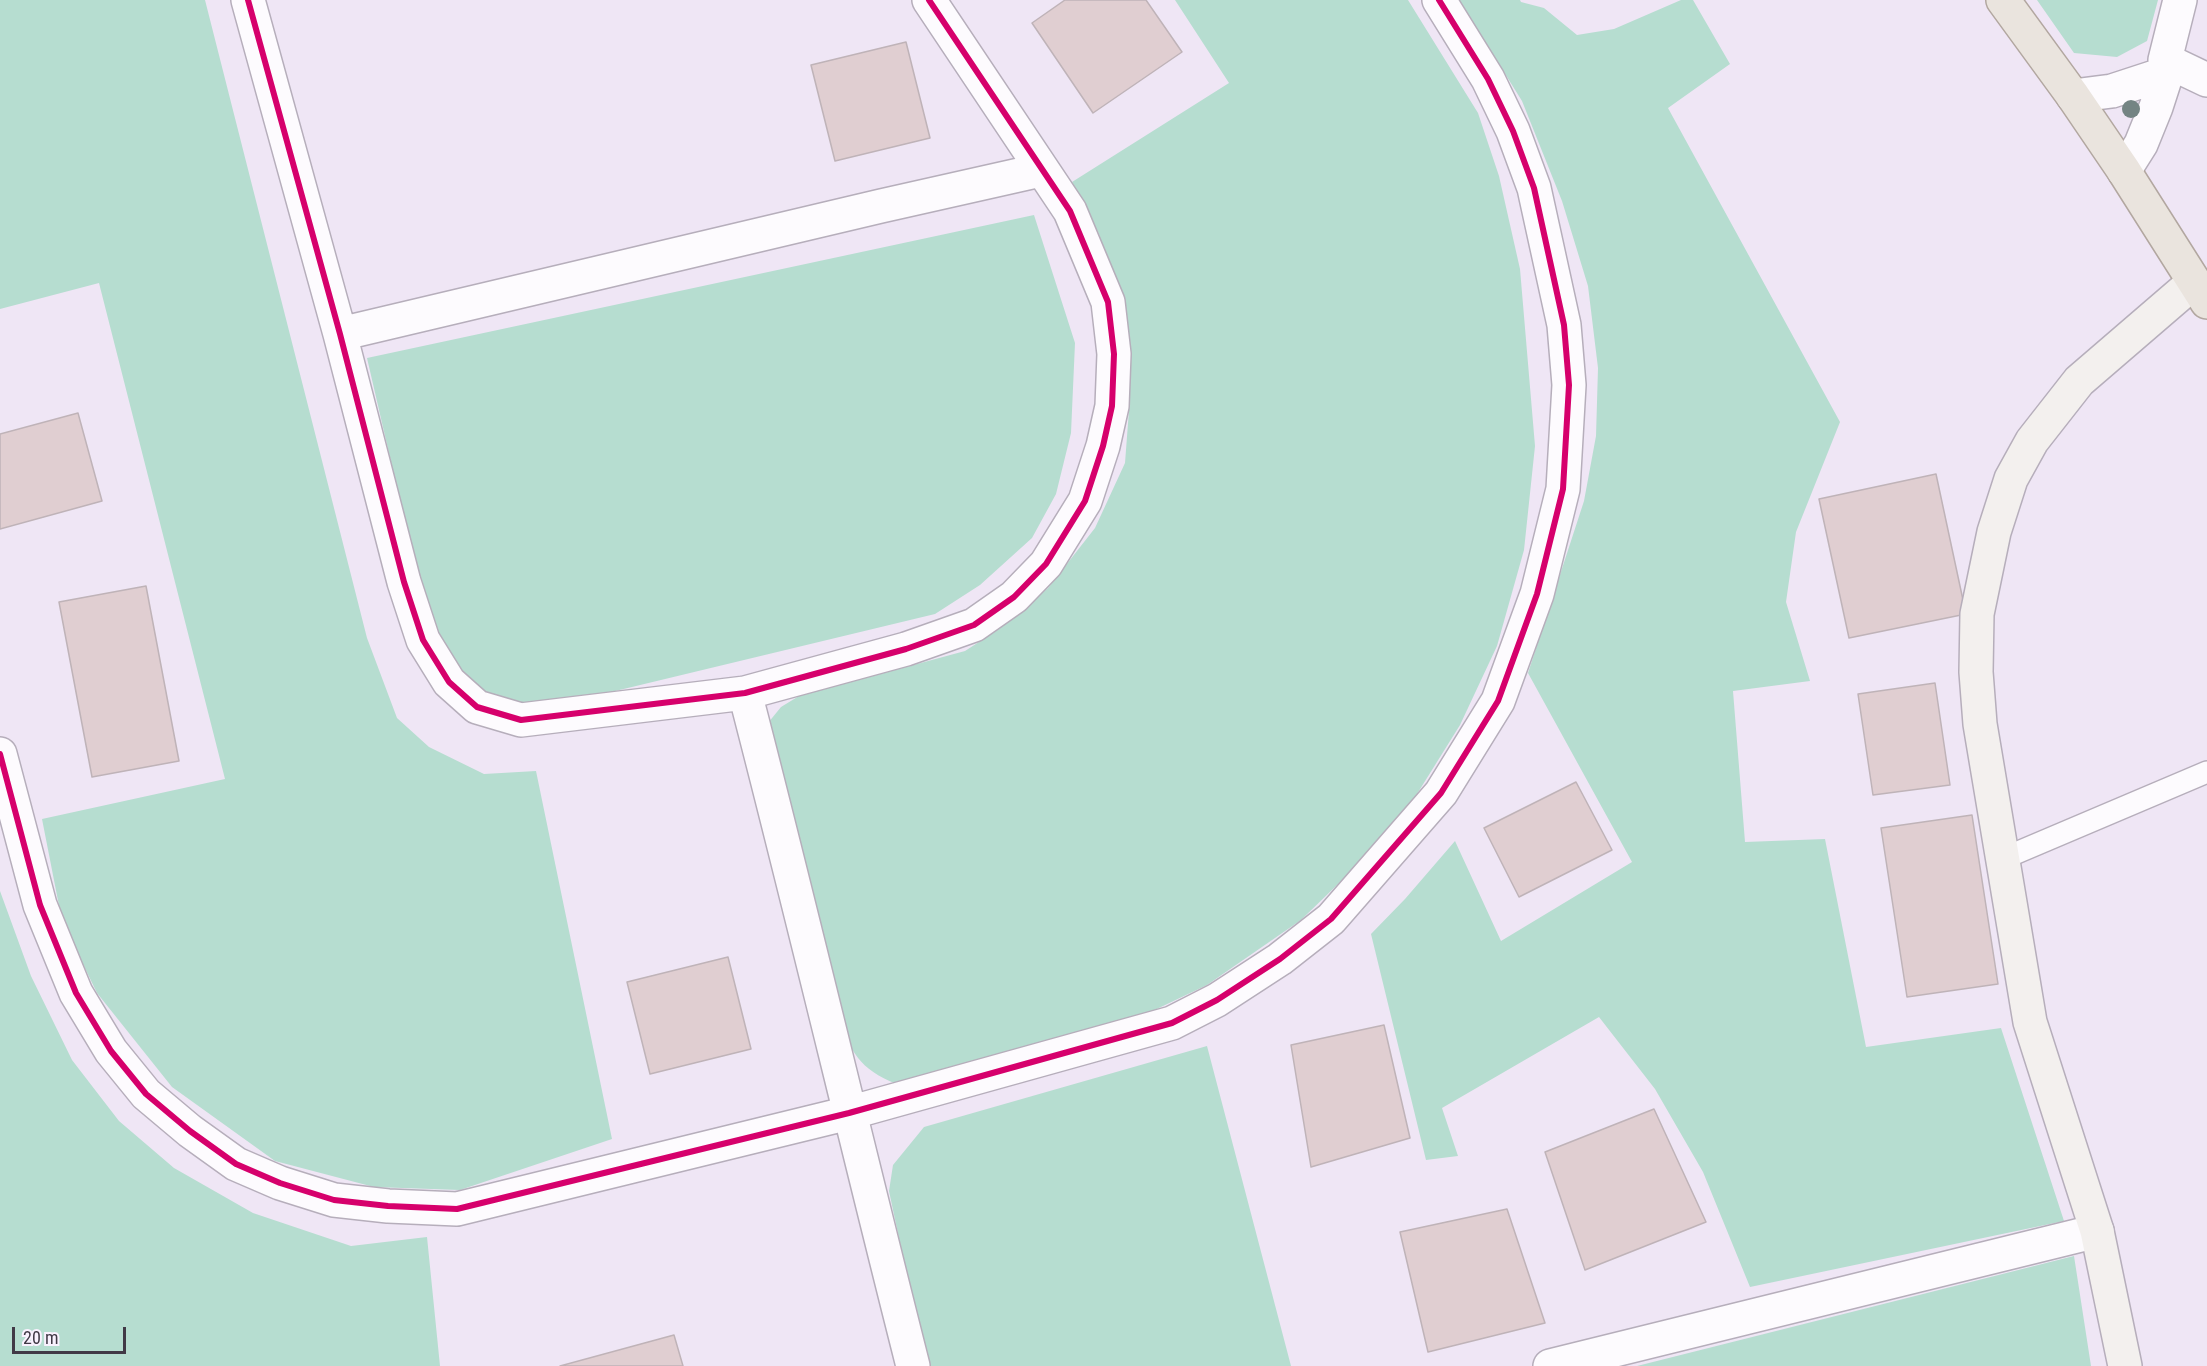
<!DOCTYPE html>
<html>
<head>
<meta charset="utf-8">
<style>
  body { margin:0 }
  #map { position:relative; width:2207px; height:1366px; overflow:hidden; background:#efe6f5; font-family:"Roboto Condensed",sans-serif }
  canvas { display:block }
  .scale { position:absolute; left:12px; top:1327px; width:114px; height:27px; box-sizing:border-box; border:3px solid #413946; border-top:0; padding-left:8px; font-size:18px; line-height:21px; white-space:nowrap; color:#413946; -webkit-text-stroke:4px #f9f1fe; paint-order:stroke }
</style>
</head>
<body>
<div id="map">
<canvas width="2207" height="1366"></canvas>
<div class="scale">20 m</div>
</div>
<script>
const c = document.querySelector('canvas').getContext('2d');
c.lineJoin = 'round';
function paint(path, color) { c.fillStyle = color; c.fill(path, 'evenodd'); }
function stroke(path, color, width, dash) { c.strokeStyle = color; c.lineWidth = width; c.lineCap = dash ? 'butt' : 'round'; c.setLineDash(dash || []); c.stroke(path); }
const green = new Path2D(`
  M0,0H205L367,638L397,718L429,747L484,774L536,771L612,1139L460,1190L374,1187L275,1161L172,1087L97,993L62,921L42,819L225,779L99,283L0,309Z
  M1175,0H1408L1478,113L1499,176L1520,269L1535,446L1524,550L1497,646L1460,725L1412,802L1368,855L1301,920L1207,985L1119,1027L897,1084C858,1069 853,1052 835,1016L768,723L781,707L799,696L965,651L999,629L1048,588L1095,528L1125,463L1130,397L1124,327L1099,234L1072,182L1229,83Z
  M1459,0H1520L1521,2L1544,8L1577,35L1614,29L1681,0H1693L1730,64L1668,108L1840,422L1796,532L1786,602L1810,681L1733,691L1745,842L1825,839L1866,1047L2001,1028L2064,1221L1750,1287L1703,1172L1655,1089L1599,1017L1442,1108L1458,1156L1426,1160L1371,934L1405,899L1455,841L1501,941L1632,862L1528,673L1584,501L1596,436L1598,368L1588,286L1562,201L1522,101Z
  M2037,0H2158L2147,41L2117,57L2074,53Z
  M1034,215L1075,343L1071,433L1056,494L1032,538L980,585L935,614L553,706L516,705L487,697L438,649L416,570L367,358Z
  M0,891L31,976L72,1060L119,1121L174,1168L253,1213L351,1246L427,1237L440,1366H0Z
  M1207,1046L1291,1366H926L889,1191L893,1165L924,1127Z
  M2074,1256L2091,1366H1637Z`);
const building = new Path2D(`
  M1065,0H1146L1182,52L1093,113L1032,23Z
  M906,42L930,138L835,161L811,65Z
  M78,413L102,501L0,529V434Z
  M1936,474L1966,614L1849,638L1819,499Z
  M146,586L179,761L92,777L59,602Z
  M1935,683L1950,785L1873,795L1858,694Z
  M1576,782L1612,850L1519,897L1484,828Z
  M1972,815L1998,984L1907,997L1881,828Z
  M728,957L751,1049L650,1074L627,982Z
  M1384,1025L1410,1138L1311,1167L1291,1045Z
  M1654,1109L1706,1222L1585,1270L1545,1152Z
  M1507,1209L1545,1323L1428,1352L1400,1232Z
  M674,1335L683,1366H560Z`);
const lane = new Path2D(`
  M2002,859L2207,772`);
const street = new Path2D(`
  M248,0L340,334L404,582L423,640L449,682L477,707L521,720L745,693L906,649L974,625L1014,597L1046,564L1085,501L1103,446L1112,406L1114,354L1108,302L1070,211L929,0
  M2165,60L2207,80
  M2073,96L2112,91L2167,73
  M2124,171L2141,144L2156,107L2167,73L2165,60L2180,0
  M340,334L881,206L1041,170
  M745,693C803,916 856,1142 913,1366
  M0,754L40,905L76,993L111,1051L146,1094L190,1131L236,1164L280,1183L334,1200L388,1206L457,1209L849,1113L1172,1023L1217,1000L1280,959L1331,919L1441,793L1498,701L1537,594L1563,489L1569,385L1564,325L1534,188L1513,131L1488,79L1439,0
  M1550,1366L2097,1231`);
const secondary = new Path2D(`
  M2125,1366L2097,1231L2030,1022L1980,724L1976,672L1977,614L1994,532L2011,479L2032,441L2079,381L2194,282`);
const primary = new Path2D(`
  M2003,0L2073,96L2124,171L2207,302`);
const cycleway = new Path2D(`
  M248,0L340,334L404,582L423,640L449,682L477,707L521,720L745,693L906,649L974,625L1014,597L1046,564L1085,501L1103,446L1112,406L1114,354L1108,302L1070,211L929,0
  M0,754L40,905L76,993L111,1051L146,1094L190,1131L236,1164L280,1183L334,1200L388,1206L457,1209L849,1113L1172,1023L1217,1000L1280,959L1331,919L1441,793L1498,701L1537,594L1563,489L1569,385L1564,325L1534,188L1513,131L1488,79L1439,0`);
const trees = [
  [2131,109]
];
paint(green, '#b6ddd0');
paint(building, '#e0ced1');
stroke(building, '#bfb3b8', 1.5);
stroke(lane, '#b6aebb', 24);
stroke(street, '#b6aebb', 36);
stroke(secondary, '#b6aebb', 36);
stroke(primary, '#b2a7a0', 36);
stroke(lane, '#fdfbfe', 21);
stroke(street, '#fdfbfe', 33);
stroke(secondary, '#f3f0ee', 33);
stroke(primary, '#eae4de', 33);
stroke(cycleway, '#d6006c', 6);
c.fillStyle = '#748483';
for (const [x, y] of trees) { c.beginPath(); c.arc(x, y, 9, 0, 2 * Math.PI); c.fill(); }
</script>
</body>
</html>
